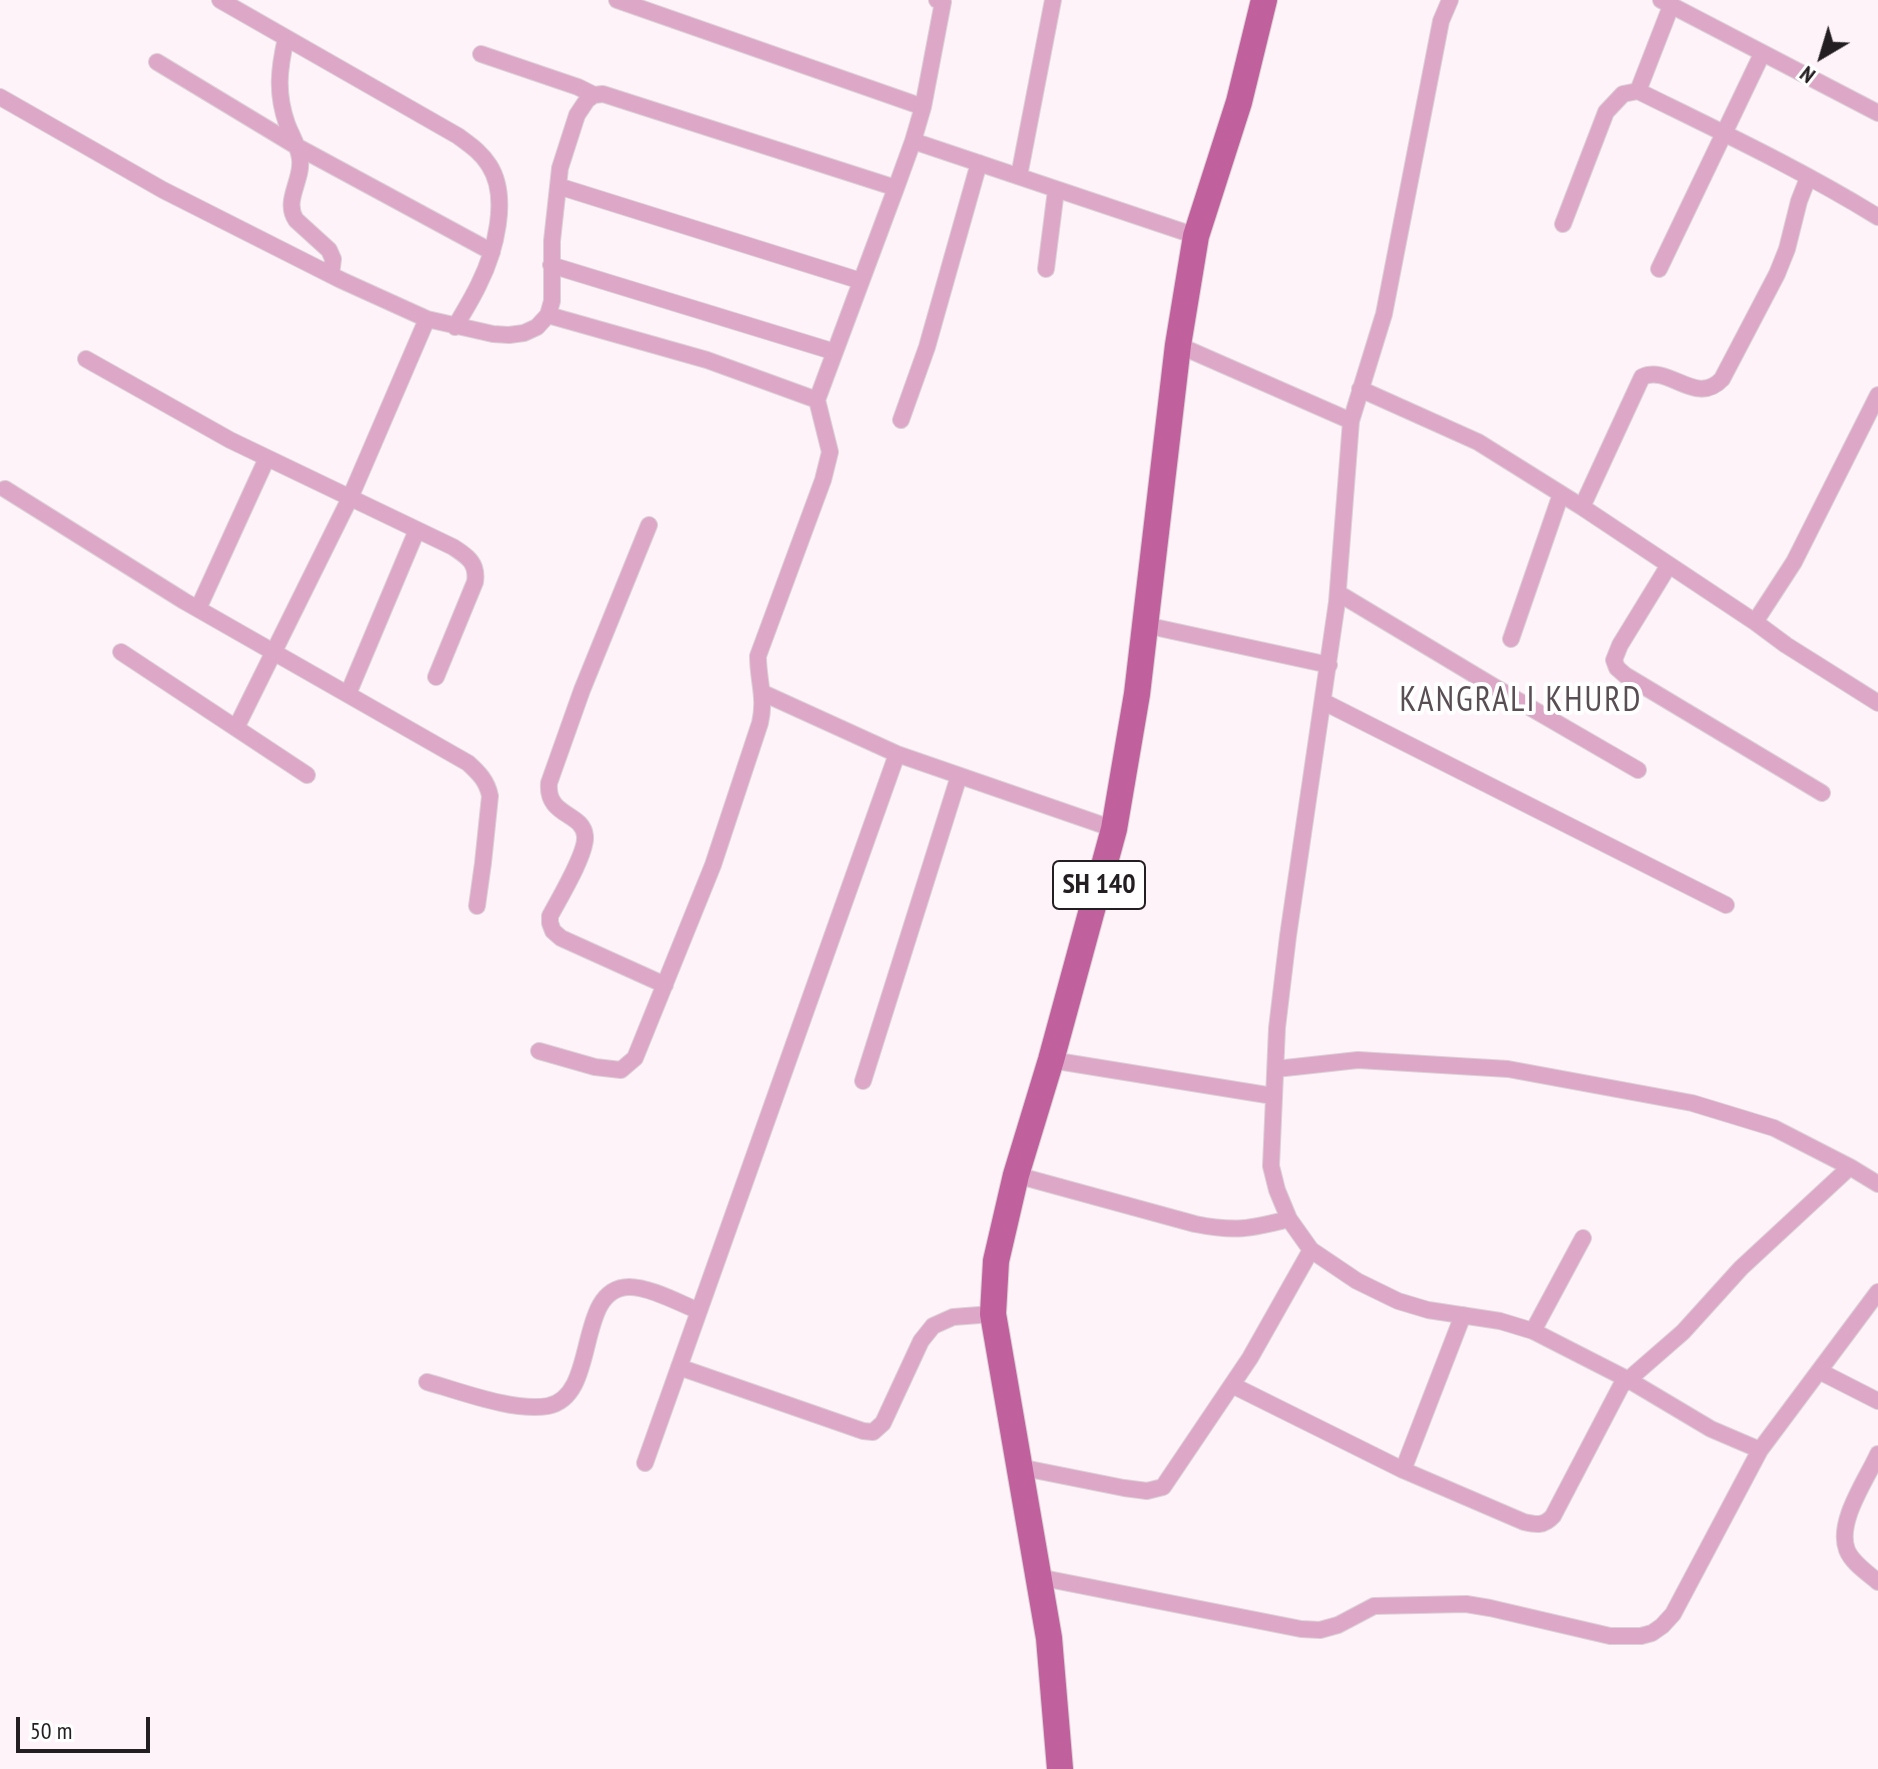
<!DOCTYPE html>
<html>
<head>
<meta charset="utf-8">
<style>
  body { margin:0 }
  #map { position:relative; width:1878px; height:1769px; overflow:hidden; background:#fff3fa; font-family:"PT Sans Narrow",sans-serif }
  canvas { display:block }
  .north { position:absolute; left:1782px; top:16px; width:80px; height:80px; -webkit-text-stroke:6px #fff; paint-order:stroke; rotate:218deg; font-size:22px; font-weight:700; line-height:32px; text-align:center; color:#231e21 }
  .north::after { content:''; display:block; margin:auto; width:28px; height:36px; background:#231e21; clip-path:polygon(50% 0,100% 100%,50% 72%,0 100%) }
  .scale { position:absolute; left:16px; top:1717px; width:134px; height:36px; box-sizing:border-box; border:4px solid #231e21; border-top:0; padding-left:10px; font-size:24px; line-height:28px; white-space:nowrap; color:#231e21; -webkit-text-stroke:6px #fff; paint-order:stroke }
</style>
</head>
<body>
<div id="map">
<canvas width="1878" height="1769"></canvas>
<div class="north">N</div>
<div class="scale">50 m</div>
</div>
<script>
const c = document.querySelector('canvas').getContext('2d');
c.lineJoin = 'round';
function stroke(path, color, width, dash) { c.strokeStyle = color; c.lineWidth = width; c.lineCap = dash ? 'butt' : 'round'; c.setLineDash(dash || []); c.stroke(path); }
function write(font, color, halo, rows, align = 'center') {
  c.font = font + ' "PT Sans Narrow",sans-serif'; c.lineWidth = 8; c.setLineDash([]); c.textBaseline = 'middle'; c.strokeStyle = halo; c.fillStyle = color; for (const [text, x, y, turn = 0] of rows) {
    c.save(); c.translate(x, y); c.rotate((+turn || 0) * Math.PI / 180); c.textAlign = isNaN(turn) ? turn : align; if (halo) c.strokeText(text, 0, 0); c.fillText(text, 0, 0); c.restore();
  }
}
const minor = new Path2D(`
  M220,0L458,136C470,145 481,152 489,165C510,197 495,252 479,284C472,299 463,313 455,327
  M617,0L923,107
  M1450,0L1441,21L1384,314L1351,421L1337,602L1288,936L1277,1028L1271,1166L1277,1190L1289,1219L1311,1250L1357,1281L1398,1301L1428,1310L1500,1321L1533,1331L1627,1379L1711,1429L1760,1450L1878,1292
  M1661,0L1878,113
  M286,38C279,69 276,93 287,124C291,135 299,147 300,159C303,180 283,201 296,220L329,250L333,259L331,275
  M481,54L578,87L594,95
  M157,62L296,146L492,252
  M1638,91L1671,6
  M0,97L163,190L341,280L427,319L493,334L509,335L524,333L537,327L548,315L552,301V241L560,168L577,115L587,100L594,95L603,94L896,188L913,141L1196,236
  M913,141L923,107L943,2L937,0
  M1019,176L1053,0
  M558,186L861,281
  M1563,224L1606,112L1623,94L1638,91C1719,131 1802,170 1878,217
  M551,265L835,352
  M1046,269L1056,190
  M1659,269L1762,54
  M548,315L707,360L817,400
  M1178,345L1351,421
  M86,359L230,440L453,547C467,556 478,563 475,582L436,677
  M1360,389L1478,442L1582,507L1755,622L1786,645L1878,703
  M901,420L927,347L979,163
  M5,489L184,601L468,763C479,773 487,781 490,796L483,863L477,906
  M1582,507L1642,377C1669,364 1696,407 1722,379L1777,274L1787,249L1799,201L1808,178
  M649,525L582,690L549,783C546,817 583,812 585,836C587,853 559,899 550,916V923L553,931L561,938L665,985
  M1669,565L1620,645L1614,660L1617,668L1625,675L1822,793
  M1338,593L1493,686L1638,770
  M198,609L267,458
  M1755,622L1794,562L1878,395
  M1145,625L1329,665
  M1511,639L1561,494
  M121,652L307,775
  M763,693L897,754L1114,829
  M348,694L417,530
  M1324,702L1726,905
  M236,728L350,498L427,319
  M539,1051L595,1067L621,1070L635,1058L713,865L760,723C766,698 758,681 758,656L823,480L830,452L817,400L896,188
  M1051,1060L1273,1096
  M1276,1069L1358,1060L1508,1069L1692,1103L1774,1128L1850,1167L1878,1184
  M863,1081L959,776
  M1016,1175L1195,1224C1235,1232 1250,1229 1289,1219
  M1533,1331L1583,1238
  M679,1367L863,1431L873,1432L883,1423L921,1341L933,1326L953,1317L993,1314
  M1819,1371L1878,1401
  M427,1382C460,1391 513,1412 548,1406C600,1396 574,1288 629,1287C650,1287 679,1303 699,1311
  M1232,1385L1403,1470L1524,1522C1537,1525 1544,1526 1553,1516L1621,1386L1683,1332L1741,1268L1850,1167
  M1878,1454C1867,1479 1836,1522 1847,1550C1852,1563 1868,1573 1878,1582
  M645,1463L897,754
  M1019,1467L1124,1488L1147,1491L1163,1487L1250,1358L1311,1250
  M1403,1470L1463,1315
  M1038,1577L1301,1629L1320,1630L1338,1625L1374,1606L1466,1604L1490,1608L1610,1636H1641L1652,1633L1662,1626L1673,1614L1760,1450`);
const primary = new Path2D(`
  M1060,1769L1049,1638L993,1314L996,1261L1016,1175L1051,1060L1114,829L1137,694L1178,345L1196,236L1239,102L1264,0`);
const shields = [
  [1099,885,92]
];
const shieldNames = [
  ["SH 140",1099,885]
];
const quarterNames = [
  ["KANGRALI KHURD",1521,701]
];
stroke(minor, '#dcd1d7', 18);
stroke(primary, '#dcd1d7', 28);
stroke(minor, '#dda7c7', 16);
stroke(primary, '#c0609d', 26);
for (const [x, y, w] of shields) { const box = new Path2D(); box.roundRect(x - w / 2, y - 24, w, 48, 6); c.fillStyle = '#fff'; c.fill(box); stroke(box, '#231e21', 2); }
write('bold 28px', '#231e21', null, shieldNames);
c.letterSpacing = '2px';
write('34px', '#594e54', '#fff', quarterNames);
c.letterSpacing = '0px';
</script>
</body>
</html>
